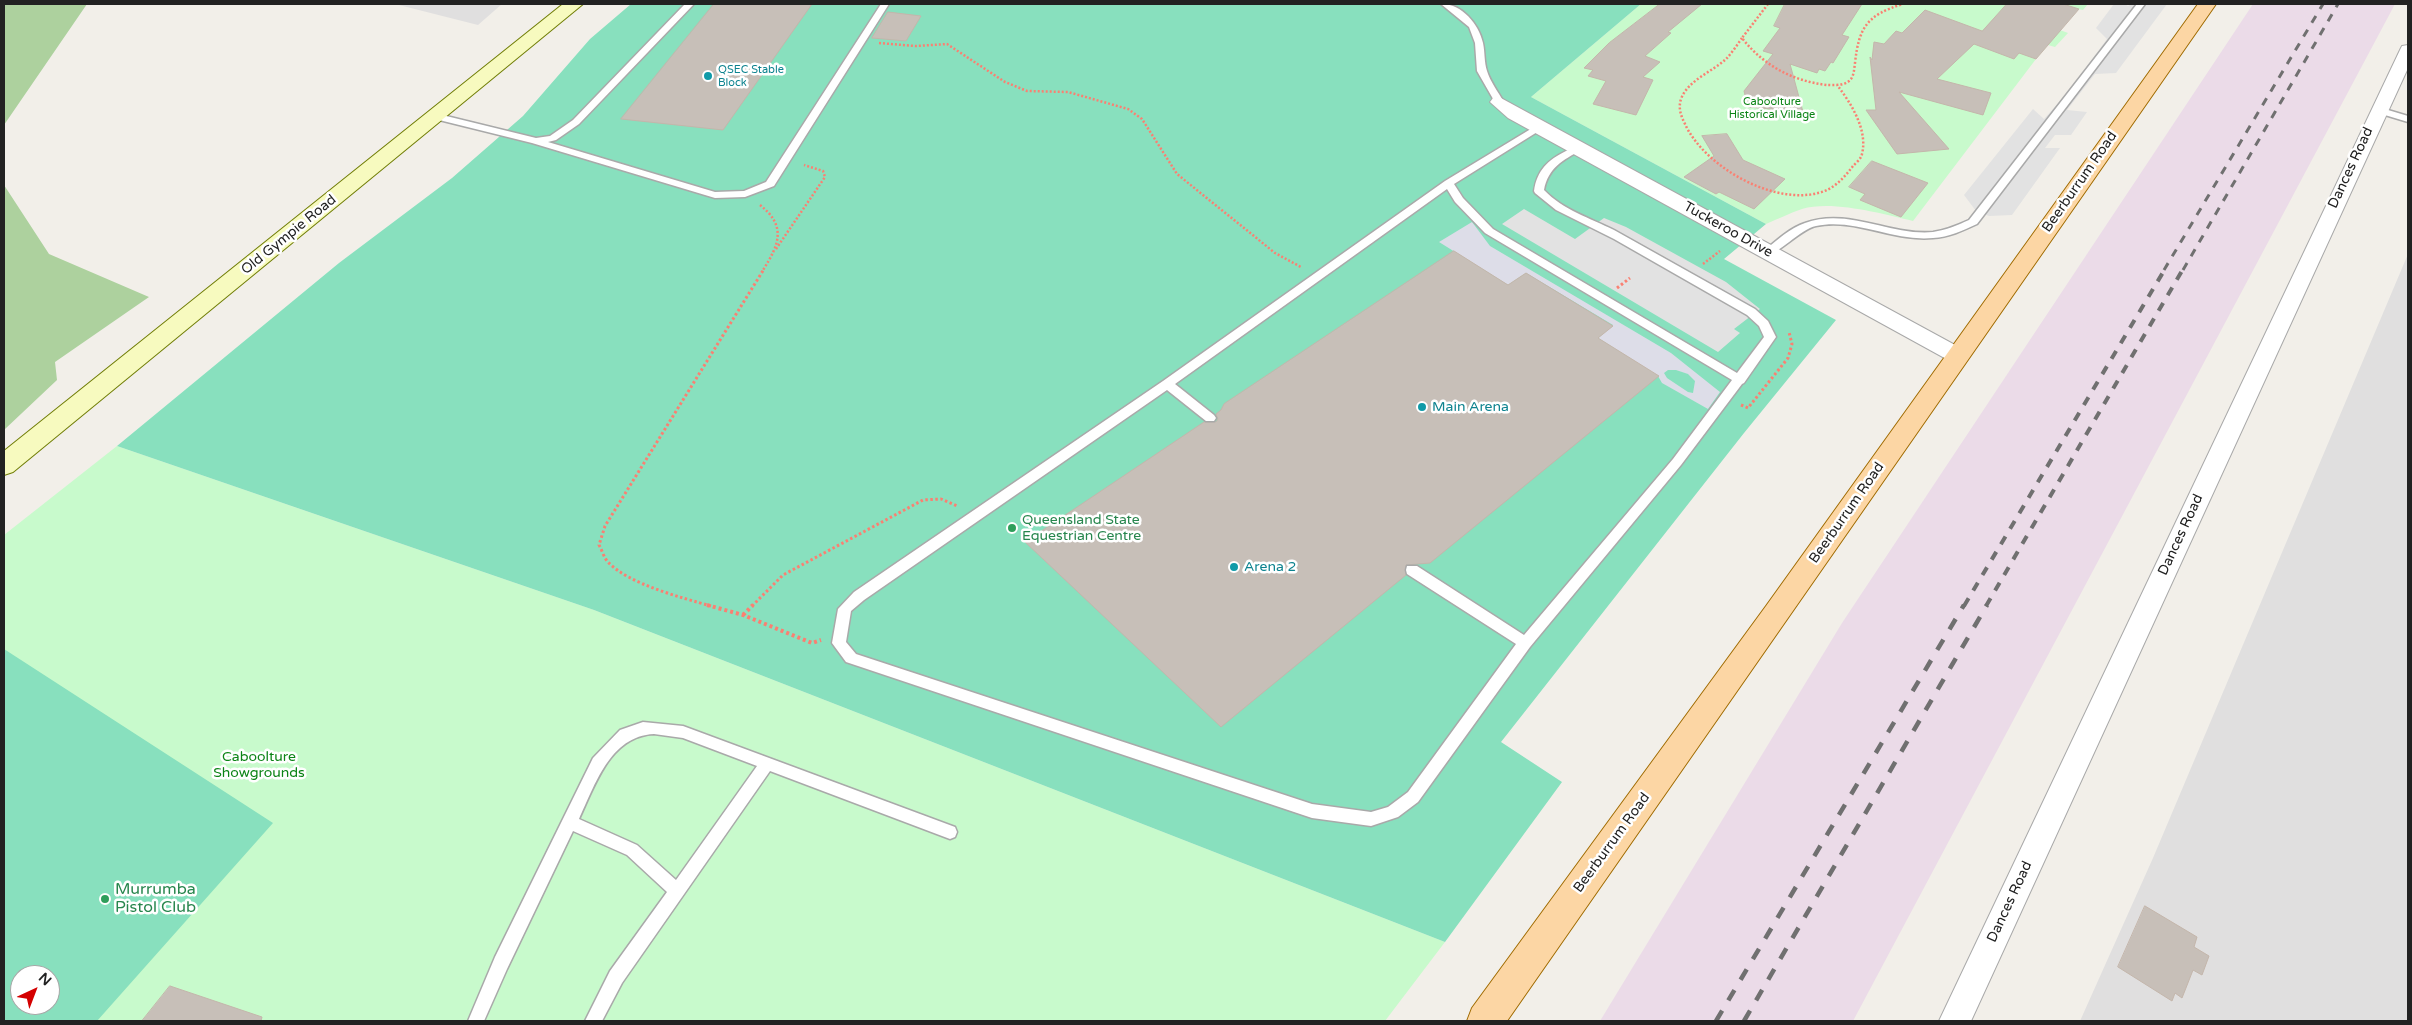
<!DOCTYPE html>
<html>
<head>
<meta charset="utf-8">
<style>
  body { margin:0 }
  #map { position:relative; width:2412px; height:1025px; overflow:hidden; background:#f2efe9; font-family:"Varela Round",sans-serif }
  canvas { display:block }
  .frame { position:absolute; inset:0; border:5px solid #222; pointer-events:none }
  .north { position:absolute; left:10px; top:965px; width:50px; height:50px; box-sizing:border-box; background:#fff; border:1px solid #a7a7a7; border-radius:50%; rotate:43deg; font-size:14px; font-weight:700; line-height:20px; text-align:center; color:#222 }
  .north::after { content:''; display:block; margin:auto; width:18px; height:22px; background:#d40000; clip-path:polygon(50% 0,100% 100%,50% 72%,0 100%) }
</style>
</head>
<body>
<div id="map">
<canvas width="2412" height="1025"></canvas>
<div class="frame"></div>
<div class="north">N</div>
</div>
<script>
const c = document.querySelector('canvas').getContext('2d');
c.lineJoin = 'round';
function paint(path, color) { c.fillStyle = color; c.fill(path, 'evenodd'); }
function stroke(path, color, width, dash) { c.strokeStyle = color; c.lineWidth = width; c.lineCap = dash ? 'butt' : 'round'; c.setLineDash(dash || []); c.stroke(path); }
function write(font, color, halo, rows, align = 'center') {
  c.font = font + ' "Varela Round",sans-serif'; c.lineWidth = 5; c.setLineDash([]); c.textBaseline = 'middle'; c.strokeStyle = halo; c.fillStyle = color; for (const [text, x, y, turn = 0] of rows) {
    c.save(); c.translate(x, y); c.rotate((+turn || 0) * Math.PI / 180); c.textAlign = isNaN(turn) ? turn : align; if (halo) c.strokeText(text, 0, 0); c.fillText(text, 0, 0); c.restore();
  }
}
const residential = new Path2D(`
  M395,4H502L478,25Z
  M2408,254V1021H2080L2153,858Z`);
const industrial = new Path2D(`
  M2253,4H2395L1853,1021H1600L1842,623Z`);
const forest = new Path2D(`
  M4,4H87L4,125Z
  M4,185L49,254L149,297L55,362L57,380L4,430Z`);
const park = new Path2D(`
  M1641,4H2088L2083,10L2078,9L2060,30L2068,33L2055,47L2048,45L2036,59L1913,221C1882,214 1833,200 1802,209C1790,213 1778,219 1766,224L1531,97Z
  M117,446L594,610L1445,942L1385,1021H4V535ZM20,975H50V1005H20Z`);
const pitch = new Path2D(`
  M631,4H1641L1531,97L1766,224L1724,259L1836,320L1744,433L1501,742L1562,782L1445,942L594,610L117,446L339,263L452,178L523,116L590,39Z
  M4,649L273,823L97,1021H4ZM20,975H50V1005H20Z`);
const parking = new Path2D(`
  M2114,4H2125L2128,6L2131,4H2167L2116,73L2095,74L2067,110L2087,112L2071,135H2055L2045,148H2060L2012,215L1989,216L1976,211L1964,195L2033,109L2044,119L2068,92L2107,39L2096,28Z
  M1524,209L1575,239L1604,218L1626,227L1726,282L1760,309L1734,329L1740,333L1718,352L1502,224Z`);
const plaza = new Path2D(`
  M1472,222L1490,246L1671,353L1720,392L1708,409L1662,383L1658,376L1598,338L1613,325L1526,273L1508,285L1439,242ZM1668,370H1676L1688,374L1695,381L1693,393L1688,392L1667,378L1664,373Z`);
const building = new Path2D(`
  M714,4H812L723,130L621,119Z
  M1660,4H1702L1668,32L1671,33L1645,56L1660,62L1643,77L1653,80L1636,115L1593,104L1606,81L1588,76L1593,70L1584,68L1609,43Z
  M1785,4H1862L1842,35L1849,37L1833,63L1831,62L1825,71L1819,69L1817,73L1790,64L1803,112L1748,107L1744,91L1773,54L1763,51L1780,28L1774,26Z
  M2007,4H2063L2079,9L2036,59L2019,53L2014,59L1974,44L1937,79L1991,93L1983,115L1899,92L1949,149L1897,154L1866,110H1876L1870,57L1872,60L1874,42L1884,44L1896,31L1902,33L1925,10L1982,31Z
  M888,12L921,16L906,41L872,38Z
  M1727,134L1743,160L1785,179L1754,209L1719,192L1716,194L1684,177L1714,156L1702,136Z
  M1872,161L1928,183L1901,217L1860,200L1865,194L1849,187Z
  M1454,251L1508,285L1526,273L1613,326L1598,338L1659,376L1430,563L1406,565V575L1221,727L1025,542L1204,422H1216L1218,419L1216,414L1221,410L1224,404Z
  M2145,906L2197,937L2194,947L2209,956L2202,975L2193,970L2182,998L2175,993L2172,1001L2118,967Z
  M170,986L262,1017L261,1021H142Z`);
const pathFar2 = new Path2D(`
  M1768,4L1742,38C1763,65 1792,81 1827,85C1833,85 1843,86 1849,81C1854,77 1854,70 1855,63C1859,27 1867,15 1903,4
  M1742,38C1737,45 1732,53 1726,59C1712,72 1688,80 1681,99C1678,108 1681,116 1685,124C1704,166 1772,205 1818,193C1833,190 1844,178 1853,166C1856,163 1861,159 1862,154C1868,130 1851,103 1837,85
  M879,43L915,46L947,44L1005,82L1027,91L1068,92L1128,109L1142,119L1177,174L1275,253L1301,267
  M760,205C787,226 779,245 763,270
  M776,249L825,177L823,171L804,165
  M1703,264L1720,251`);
const pathFar1 = new Path2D(`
  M1617,288L1630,278
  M1741,405L1748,408L1788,358L1792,344L1789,332
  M711,606C683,598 628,584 608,562C604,558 602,550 599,545L605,526L764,269
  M752,606L783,575L923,500L941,499L957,506`);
const path = new Path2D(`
  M707,605L743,615L812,643L821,640
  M743,615L753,605`);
const service = new Path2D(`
  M685,4H694L579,124L556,140L548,142L715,192L744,191L766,182L881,4H889L774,186L745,197L715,198L532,143L431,118L429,116L434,113L536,138L550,136L573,120Z
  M1441,4C1461,3 1479,24 1483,43C1485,52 1484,62 1487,71C1490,81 1498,92 1504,102L1502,104H1496L1477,71L1475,43L1469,27Z
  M2137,4H2145L1977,224C1962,231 1949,237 1933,238C1894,242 1856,218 1816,226C1800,229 1775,258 1764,255V251C1777,240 1790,228 1805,223C1848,207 1890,236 1933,232C1946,230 1958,225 1969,220Z
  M2378,107L2408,116V122L2375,112V108Z
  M1539,124L1544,127L1542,129L1454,184L1463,198L1493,229L1737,373L1764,337L1759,326L1747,315L1614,239L1556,210L1535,193L1534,191C1537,170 1548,160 1566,151C1572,148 1575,145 1581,146V150C1563,160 1548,168 1544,190C1563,210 1590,218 1614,230C1661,256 1708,283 1755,309L1768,321L1776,337L1744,383L1742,384L1681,465L1530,647L1418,802L1398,817L1371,826L1312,818L846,662L832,643L838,609L854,592L1163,381L1445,181ZM1447,189L1455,202L1485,233L1732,380L1673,459L1524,635L1417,566H1407L1406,570L1407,574L1516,644L1408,792L1388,807L1371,812L1312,804L856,654L846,642L851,611L864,600L1167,390L1206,421H1214L1216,418L1214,415L1175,384Z
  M643,722L683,726L955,827L957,832L955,837L950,839L770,771L622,983L602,1021H585L610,971L667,892L627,855L573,831L507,969L484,1021H468L495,957L593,758L620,730ZM654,734L683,738L757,766L676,880L637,845L579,819C595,785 610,736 654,734Z`);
const minor = new Path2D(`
  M2408,45V68L1971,1021H1939L2400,50L2402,46Z
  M1499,97L1966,351L1969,356L1966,361L1958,363L1950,361L1508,118L1490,102L1493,98Z`);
const secondary = new Path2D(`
  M563,4H583L13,472L4,475V451Z`);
const primary = new Path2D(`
  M2198,4H2216L1507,1021H1467L1472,1008L1766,606Z`);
const railFar2 = new Path2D(`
  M2164,270L2323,4
  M2183,270L2338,4`);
const railFar1 = new Path2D(`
  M1964,606L2165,269
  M1986,606L2183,269`);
const rail = new Path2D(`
  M1716,1021L1964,605
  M1744,1021L1987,605`);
const markers = [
  [708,76,5,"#0f9aa8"],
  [1422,407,5,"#0f9aa8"],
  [1012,528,5,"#2e9e5b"],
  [1234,567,5,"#0f9aa8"],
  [105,899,5,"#2e9e5b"]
];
const farCulturenames = [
  ["QSEC Stable",718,70],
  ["Block",718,83]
];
const farParknames = [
  ["Caboolture",1772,102],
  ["Historical Village",1772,115]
];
const streetNames = [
  ["Dances Road",2351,168,-65],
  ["Beerburrum Road",2080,182,-55],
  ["Tuckeroo Drive",1728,230,29],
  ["Old Gympie Road",289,235,-39],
  ["Beerburrum Road",1847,513,-55],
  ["Dances Road",2181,535,-65],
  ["Beerburrum Road",1612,843,-54],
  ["Dances Road",2010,902,-65]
];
const cultureNames = [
  ["Main Arena",1432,407],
  ["Arena 2",1244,567]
];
const leisureNames = [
  ["Queensland State",1022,520],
  ["Equestrian Centre",1022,536]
];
const parkNames = [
  ["Caboolture",259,757],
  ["Showgrounds",259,773]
];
const nearLeisurenames = [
  ["Murrumba",115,890],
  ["Pistol Club",115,908]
];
paint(residential, '#e0dfdf');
paint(industrial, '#ebdbe8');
paint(forest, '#add19e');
paint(park, '#c8facc');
paint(pitch, '#88e0be');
paint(parking, '#e2e2e2');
paint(plaza, '#dddde8');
paint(building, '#c7bfb8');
stroke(building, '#c4b6ab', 1);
stroke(service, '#a9a9a9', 3);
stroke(minor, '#a9a9a9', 2);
stroke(secondary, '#707d05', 2);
stroke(primary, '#a06b00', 2);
stroke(pathFar2, '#fa8072', 2.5, [2, 2]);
stroke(pathFar1, '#fa8072', 3, [2.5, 2.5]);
stroke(path, '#fa8072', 4, [3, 3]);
paint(service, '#fff');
paint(minor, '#fff');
paint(secondary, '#f7fabf');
paint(primary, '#fcd6a4');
stroke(railFar2, '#707070', 3, [8, 8]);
stroke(railFar1, '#707070', 4, [9, 9]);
stroke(rail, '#707070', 4.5, [12, 12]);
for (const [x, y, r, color] of markers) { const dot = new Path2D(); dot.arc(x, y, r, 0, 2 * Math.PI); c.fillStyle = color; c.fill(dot); stroke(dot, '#fff', 2); }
write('11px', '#0d838f', '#fff', farCulturenames, 'left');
write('11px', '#0c8416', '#fff', farParknames);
write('14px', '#222', '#fff', streetNames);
write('14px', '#0d838f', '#fff', cultureNames, 'left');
write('14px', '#27864d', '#fff', leisureNames, 'left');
write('14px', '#0c8416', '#fff', parkNames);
write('16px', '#27864d', '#fff', nearLeisurenames, 'left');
</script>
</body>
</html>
